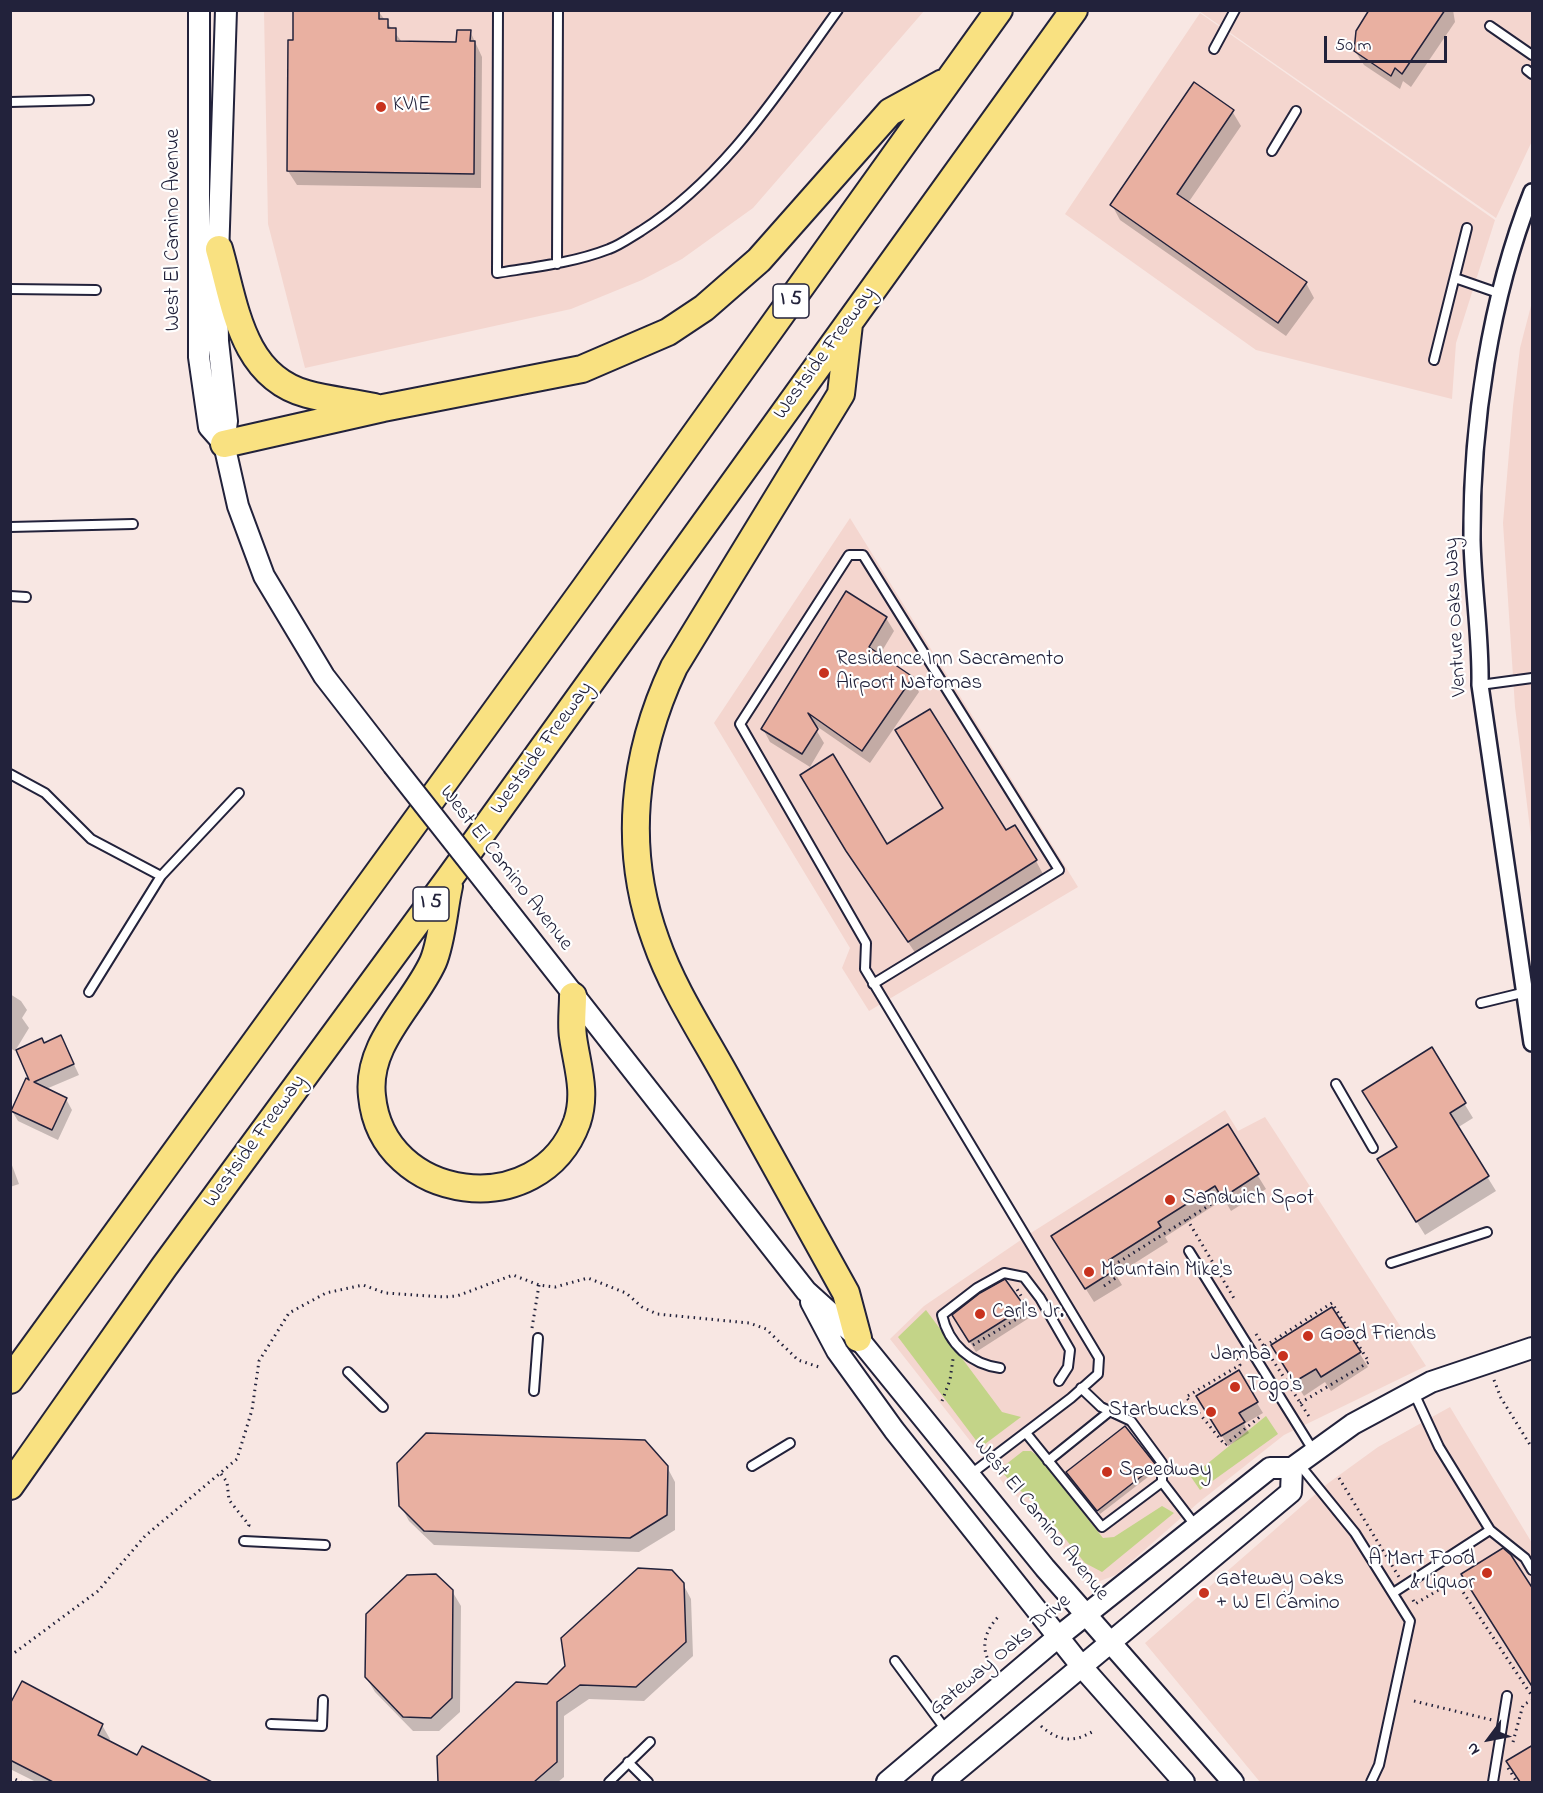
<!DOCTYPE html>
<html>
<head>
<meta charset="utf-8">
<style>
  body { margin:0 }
  #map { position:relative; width:1543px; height:1793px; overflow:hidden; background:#f8e7e3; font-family:"Indie Flower",sans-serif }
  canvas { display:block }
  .frame { position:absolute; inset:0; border:12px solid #22223b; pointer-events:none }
  .north { position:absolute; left:1459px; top:1709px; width:60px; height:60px; -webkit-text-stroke:4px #fff; paint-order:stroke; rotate:238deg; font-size:16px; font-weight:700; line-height:24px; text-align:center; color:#22223b }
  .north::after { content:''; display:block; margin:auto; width:21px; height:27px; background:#22223b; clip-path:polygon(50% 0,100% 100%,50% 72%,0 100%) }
  .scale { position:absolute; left:1324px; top:36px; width:123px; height:27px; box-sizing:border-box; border:3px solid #22223b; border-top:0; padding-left:8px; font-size:18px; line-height:21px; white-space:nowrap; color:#22223b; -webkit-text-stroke:4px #fff; paint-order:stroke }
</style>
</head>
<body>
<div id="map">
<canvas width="1543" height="1793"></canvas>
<div class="frame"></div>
<div class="north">N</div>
<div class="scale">50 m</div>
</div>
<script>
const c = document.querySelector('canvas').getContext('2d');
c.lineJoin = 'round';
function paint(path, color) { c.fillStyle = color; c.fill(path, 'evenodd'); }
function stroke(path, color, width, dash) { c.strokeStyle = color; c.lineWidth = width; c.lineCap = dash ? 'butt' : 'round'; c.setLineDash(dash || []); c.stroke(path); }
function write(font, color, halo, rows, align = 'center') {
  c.font = font + ' "Indie Flower",sans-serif'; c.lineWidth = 4.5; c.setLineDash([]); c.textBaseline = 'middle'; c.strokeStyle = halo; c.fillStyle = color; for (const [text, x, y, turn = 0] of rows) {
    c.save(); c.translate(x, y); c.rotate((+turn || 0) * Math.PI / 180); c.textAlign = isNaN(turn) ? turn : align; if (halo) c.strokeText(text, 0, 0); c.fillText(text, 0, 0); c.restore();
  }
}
const built = new Path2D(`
  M264,11H924L753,208L682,259L642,280L571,309L305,368L268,224Z
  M1199,11H1532V141L1496,218Z
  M1200,13L1495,220L1456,343L1452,399L1256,350L1065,214Z
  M1532,302V845L1515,707L1503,523L1513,406L1520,348Z
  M850,518L1078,887L869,1011L842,968L850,948L714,723Z
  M1225,1110L1238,1131L1265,1117L1269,1123L1426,1366L1284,1435L1198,1503L1116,1575L1100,1581L1086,1576L1033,1510L1008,1489L890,1339L924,1306L1034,1231Z
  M1450,1407L1532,1543V1782H1260L1145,1643L1327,1484L1378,1447Z`);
const green = new Path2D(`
  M926,1310L1002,1412L1021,1417L981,1447L898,1337Z
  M1266,1416L1278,1434L1200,1490L1191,1477Z
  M1023,1451H1031L1039,1457L1103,1538L1114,1537L1162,1506L1174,1513L1102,1572L1085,1563L1037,1504L1012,1484L1000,1469Z`);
const shadow = new Path2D(`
  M1371,10H1453L1455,22L1411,87L1403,81L1400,89L1364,65L1355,51Z
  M378,11L402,42L458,43L470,31L482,57L481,188L297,185L288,171L295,41Z
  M1232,111L1241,126L1188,203L1306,283L1314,298L1286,336L1120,220L1112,205Z
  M886,618L894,631L879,656L912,679L919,692L870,763L812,723L824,743L810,767L770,742L763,729Z
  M944,809L1005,833L1036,861L1043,874L916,954L855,864Z
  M10,994L21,1001L27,1010L22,1018L29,1028L15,1051L10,1048Z
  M61,1037L79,1075L46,1089L66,1099L72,1110L58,1140L18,1121L12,1111L32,1083L44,1044Z
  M1431,1049L1473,1118L1457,1128L1496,1191L1425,1235L1387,1174Z
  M1227,1126L1266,1189L1231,1211L1224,1199L1165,1237L1168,1242L1116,1275L1122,1285L1094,1302L1062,1251Z
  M10,1160L19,1184L10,1187Z
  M1023,1308L1029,1318L976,1352L960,1326Z
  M1332,1309L1368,1367L1331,1391L1325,1382L1304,1396L1281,1360Z
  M1238,1372L1263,1413L1244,1424L1249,1433L1228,1446L1198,1396Z
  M1154,1466L1157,1470L1100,1514L1068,1473Z
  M667,1467L675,1482V1530L639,1552L434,1545L409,1521L401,1506Z
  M683,1584L691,1599L693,1656L644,1701L589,1699L564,1716V1777L558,1782H439L438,1757L547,1686Z
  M452,1591L461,1606L460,1712L439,1731H413L375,1692L366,1677Z
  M10,1707L102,1725L110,1739L109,1742L138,1757L142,1748L208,1782H36L10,1769Z`);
const building = new Path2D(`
  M293,10H379V19H388V28H396V41L456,42L457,30H471L470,41H475L474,174L287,171L288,40H293Z
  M1369,10H1445L1402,74L1395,68L1391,76L1354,51L1356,31Z
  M1194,82L1234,110L1177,194L1307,282L1278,323L1110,205Z
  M846,591L887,617L869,647L913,677L862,751L808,713L818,729L802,754L761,729Z
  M930,709L1006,830L1015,825L1037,860L908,942L846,851L800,775L833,754L887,844L943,808L895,730Z
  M61,1035L74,1064L34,1082L67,1098L52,1130L11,1111L26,1078L29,1080L16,1050L42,1038L44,1043Z
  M1432,1047L1466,1103L1450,1113L1489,1176L1416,1222L1377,1159L1397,1147L1362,1091Z
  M1228,1124L1259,1174L1222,1198L1215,1186L1158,1222L1161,1227L1109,1260L1115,1270L1085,1289L1051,1236Z
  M1005,1279L1025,1307L969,1342L952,1315L980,1293Z
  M1332,1307L1361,1352L1321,1377L1316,1369L1294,1382L1271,1345Z
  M1239,1370L1258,1402L1239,1413L1245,1422L1221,1436L1196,1396Z
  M1125,1426L1156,1465L1097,1511L1066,1472Z
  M426,1433L645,1440L668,1466L667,1515L630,1538L424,1531L399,1506L397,1463Z
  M1503,1548L1511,1555L1533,1589V1688L1461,1574Z
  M638,1568L672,1570L684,1583L686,1642L636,1687L580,1685L557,1702V1762L534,1782H438L437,1756L516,1682L547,1684L565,1666L561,1638Z
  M436,1574L453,1590L452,1698L431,1718L403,1717L365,1677L366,1614L407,1575Z
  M22,1681L103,1724L98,1735L137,1755L142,1746L212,1782H53L10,1760V1704Z
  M1533,1745V1782H1520L1506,1761Z`);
const path = new Path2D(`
  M1187,1219L1235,1300
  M1104,1286L1120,1275L1114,1265L1213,1203
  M532,1328L539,1285
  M1256,1334L1310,1418
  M973,1345L1030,1311L1017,1289
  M1265,1346L1332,1303L1369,1362L1300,1403
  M1236,1349L1233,1352L1240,1365L1186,1397L1225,1445L1262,1415
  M1494,1380L1501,1398L1532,1448
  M942,1401L950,1380L953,1359
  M221,1474L227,1482L229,1500L249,1525L247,1529
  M1339,1478L1399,1577
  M1413,1600L1415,1604L1455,1580L1532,1696
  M10,1656L98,1591L145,1536L237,1459L252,1410L259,1361L289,1313L326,1293L363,1285L385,1293L444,1297L457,1296L513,1275L539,1285L555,1287L588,1278L626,1293L642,1307L657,1314L749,1323L766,1329L798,1360L819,1367
  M993,1668C979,1649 984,1631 1000,1615
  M1414,1701L1492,1720
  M1041,1726C1059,1742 1075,1743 1095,1730
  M1513,1742L1523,1705L1532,1700
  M1508,1768L1517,1782
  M10,1777L21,1782`);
const lane = new Path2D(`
  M498,10L497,273C535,267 573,263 609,249C620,245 631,237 641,231C726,177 780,90 838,10
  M1490,26L1532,55
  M1214,49L1235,10
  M1527,70L1532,74
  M10,102L89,100
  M1272,151L1296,111
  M557,264L558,10
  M1455,278L1501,294
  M10,289L96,290
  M1434,360L1467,228
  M10,527L133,524
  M10,596L26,597
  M1480,685L1532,678
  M10,774L45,793L91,839L161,876
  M873,984L1059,870L863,555H849L740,724L866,943L865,969L1099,1358L1098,1374L1071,1398L971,1474
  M89,992L161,876L239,793
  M1481,1003L1526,992
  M1336,1084L1373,1148
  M1189,1251L1313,1450
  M1391,1263L1487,1232
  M1000,1368C971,1364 949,1345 942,1315L977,1288L1004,1273L1024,1277L1040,1298L1070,1350L1068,1367L1059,1381
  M348,1372L383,1407
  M1081,1388L1101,1407L1131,1421L1162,1463V1482L1195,1525
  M534,1391L538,1338
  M1026,1433L1102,1527L1162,1482
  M1048,1461L1110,1411
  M1299,1464L1355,1533L1410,1621L1379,1765L1371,1782
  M752,1466L790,1443
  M1490,1530L1525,1558L1532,1570
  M244,1541L325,1545
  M1393,1593L1490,1530L1439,1447L1414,1393
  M895,1661L946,1730
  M271,1724L322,1726L323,1700
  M628,1762L648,1782
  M609,1782L650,1742
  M1493,1782L1507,1696`);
const street = new Path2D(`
  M1532,192C1490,298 1471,426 1472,540C1473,589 1481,637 1480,685L1532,1043`);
const secondary = new Path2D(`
  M199,10V357L209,427L224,444
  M226,10L217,288L218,341L227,421L224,444L238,506L264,576L324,676L393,765
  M501,902L806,1291L858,1338L1045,1568L1233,1782
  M811,1302L837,1351L894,1430L1082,1667L1184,1782
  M887,1782L1058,1637L1270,1468H1292L1353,1424L1431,1382L1532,1348
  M943,1782L1291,1492L1292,1468`);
const highway = new Path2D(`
  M219,249C235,304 241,376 307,394C328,400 352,402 374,407
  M849,324L841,394L674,667C633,754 622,849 656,941C673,990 704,1036 729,1082C768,1152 807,1223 846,1293L858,1338
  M224,444L383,408L582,369L668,332L704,308L759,260L890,112L943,83
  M449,886C444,908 442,941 433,962C413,1006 366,1043 372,1096C382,1203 540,1224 577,1122C587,1092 577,1066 573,1037C571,1024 573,1009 573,996
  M10,1380L585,588L999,10
  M10,1486L164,1267L451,876L1074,10`);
const secondaryBridge = new Path2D(`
  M393,765L501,902`);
const markers = [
  [381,107,6,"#c8321e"],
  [824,673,6,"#c8321e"],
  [1170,1200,6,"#c8321e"],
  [1089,1272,6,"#c8321e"],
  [980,1314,6,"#c8321e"],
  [1308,1336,6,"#c8321e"],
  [1283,1356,6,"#c8321e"],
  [1235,1387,6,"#c8321e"],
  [1211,1412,6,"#c8321e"],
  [1107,1472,6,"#c8321e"],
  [1487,1573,6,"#c8321e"],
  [1204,1593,6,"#c8321e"]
];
const shields = [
  [791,301,36],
  [431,904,36]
];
const shieldNames = [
  ["I 5",791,301],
  ["I 5",431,904]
];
const poiNames = [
  ["KVIE",393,107],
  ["Residence Inn Sacramento",836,661],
  ["Airport Natomas",836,685],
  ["Sandwich Spot",1182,1200],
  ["Mountain Mike's",1101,1272],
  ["Carl's Jr.",992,1314],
  ["Good Friends",1320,1336],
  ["Jamba",1271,1356,"right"],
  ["Togo's",1247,1387],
  ["Starbucks",1199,1412,"right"],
  ["Speedway",1119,1472],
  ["A Mart Food",1475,1561,"right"],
  ["& Liquor",1475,1585,"right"],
  ["Gateway Oaks",1216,1581],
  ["+ W El Camino",1216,1605]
];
const streetNames = [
  ["West El Camino Avenue",175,230,-90],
  ["Westside Freeway",826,354,-54],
  ["Venture Oaks Way",1457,617,-93],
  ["Westside Freeway",543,749,-54],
  ["West El Camino Avenue",505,869,52],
  ["Westside Freeway",256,1142,-54],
  ["West El Camino Avenue",1040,1520,51],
  ["Gateway Oaks Drive",1001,1656,-40]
];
paint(built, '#f4d6cf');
paint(green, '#c3d488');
paint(shadow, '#0003');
paint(building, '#e9b0a1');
stroke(building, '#22223b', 1.5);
stroke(lane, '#22223b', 12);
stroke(street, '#22223b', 20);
stroke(secondary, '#22223b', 24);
stroke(highway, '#22223b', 30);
stroke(path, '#22223b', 3, [1.5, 4.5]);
stroke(lane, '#fff', 8);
stroke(street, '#fff', 15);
stroke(secondary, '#fff', 20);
stroke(highway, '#f9e181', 26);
stroke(secondaryBridge, '#22223b', 24, []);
stroke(secondaryBridge, '#fff', 20);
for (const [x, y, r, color] of markers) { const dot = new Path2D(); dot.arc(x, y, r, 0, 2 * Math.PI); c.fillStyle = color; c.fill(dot); stroke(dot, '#fff', 2); }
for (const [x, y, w] of shields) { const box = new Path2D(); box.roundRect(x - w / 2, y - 17, w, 34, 4.5); c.fillStyle = '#fff'; c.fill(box); stroke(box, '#22223b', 1.5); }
write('bold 20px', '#22223b', null, shieldNames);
write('21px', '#22223b', '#fff', poiNames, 'left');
write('21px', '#22223b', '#fff', streetNames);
</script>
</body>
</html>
